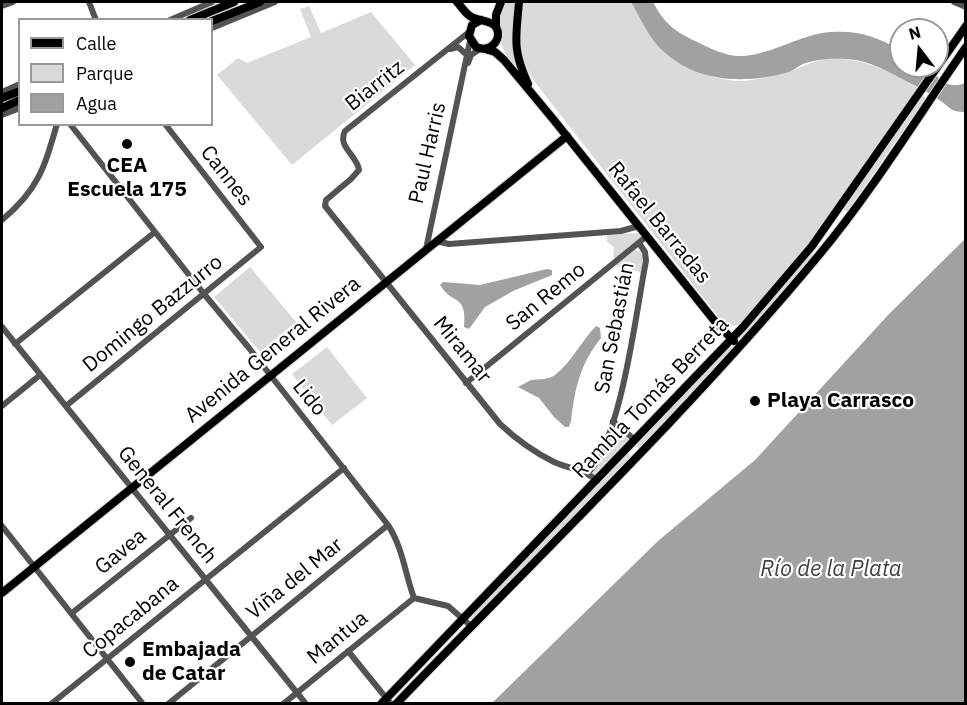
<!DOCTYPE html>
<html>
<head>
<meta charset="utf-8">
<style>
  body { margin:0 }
  #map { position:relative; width:967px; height:705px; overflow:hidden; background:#fff; font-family:"IBM Plex Sans",sans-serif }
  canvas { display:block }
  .frame { position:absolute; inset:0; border:3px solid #000; pointer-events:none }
  .legend { position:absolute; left:18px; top:18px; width:195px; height:108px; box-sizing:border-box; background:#fff; border:2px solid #999; margin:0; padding:8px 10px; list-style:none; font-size:18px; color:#000 }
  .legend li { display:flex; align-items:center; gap:12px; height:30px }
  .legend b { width:30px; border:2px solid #999 }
  .north { position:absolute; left:889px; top:18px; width:60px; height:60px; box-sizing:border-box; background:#fff; border:2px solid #999; border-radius:50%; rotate:344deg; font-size:16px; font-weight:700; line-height:24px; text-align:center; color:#000 }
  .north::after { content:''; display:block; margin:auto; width:21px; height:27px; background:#000; clip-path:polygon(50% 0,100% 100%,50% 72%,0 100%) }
</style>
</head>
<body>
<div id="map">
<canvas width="967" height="705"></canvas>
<div class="frame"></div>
<ul class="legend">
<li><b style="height:8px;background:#000"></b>Calle</li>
<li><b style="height:16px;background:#dadada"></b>Parque</li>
<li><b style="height:16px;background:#a1a1a1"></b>Agua</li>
</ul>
<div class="north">N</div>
</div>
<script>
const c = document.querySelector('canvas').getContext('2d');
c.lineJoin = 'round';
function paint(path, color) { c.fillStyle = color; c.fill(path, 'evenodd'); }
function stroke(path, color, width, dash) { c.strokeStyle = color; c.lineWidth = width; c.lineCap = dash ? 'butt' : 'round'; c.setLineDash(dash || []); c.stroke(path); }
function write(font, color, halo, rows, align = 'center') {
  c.font = font + ' "IBM Plex Sans",sans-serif'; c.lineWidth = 4.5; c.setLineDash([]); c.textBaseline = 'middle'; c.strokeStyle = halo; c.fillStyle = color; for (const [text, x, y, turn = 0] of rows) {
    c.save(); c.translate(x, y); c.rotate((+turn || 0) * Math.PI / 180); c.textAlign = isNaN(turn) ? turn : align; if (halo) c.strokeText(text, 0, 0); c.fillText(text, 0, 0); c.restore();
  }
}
const green = new Path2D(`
  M502,2H517L519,70C497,51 497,28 502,2Z
  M522,2H631C639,16 646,32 657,45C676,66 711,80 739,81C754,81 769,76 784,73C799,69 811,61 827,59C852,57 876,65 897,76C904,79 910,85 917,87L914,95L807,246L743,323L730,327L720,319L534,81C515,51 520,35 522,2Z
  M309,6L321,33L371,12L415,65L292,165L217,75L238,58L247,63L311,37L300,9Z
  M922,95L926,98L847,212L843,209Z
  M638,233L642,237L615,260L613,257L614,247L607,242V235Z
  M635,250L641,251L644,256L641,273L629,268L621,269L616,265Z
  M812,253L814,256L743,338H739Z
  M250,267L296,322L260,352L214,297Z
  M731,346L733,348C701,381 672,415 640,448H637L636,444Z
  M327,347L367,398L332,425L292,374Z
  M613,428H616L630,440L594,475L593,473Z
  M628,453L632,457L474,619H470L493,592Z`);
const water = new Path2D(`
  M631,2H653C664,23 674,31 695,41C710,48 726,57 743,56C770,55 801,34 831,32C860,30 876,37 901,50V66C907,66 915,64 921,66C938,70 942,92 965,83V112C951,112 952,109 942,102C935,97 926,91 918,87C898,78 879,64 856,60C839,58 817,58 801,65C797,67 794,70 789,72C743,85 692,83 657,45C646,32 639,16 631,2Z
  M965,239V703H492L658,541L755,460L889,314Z
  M547,269L552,270V275L513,291L485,307L469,329L464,327C467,293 453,306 440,285L443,282L480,285Z
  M596,326L600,328L601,338C580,364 575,388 571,421L569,427H565L554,417L539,398L518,387C522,385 527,382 531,380C539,379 548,380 555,375C572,362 581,341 596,326Z`);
const minor = new Path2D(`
  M89,2L96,20
  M954,2L966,7
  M2,6L13,2
  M170,20L212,2
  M212,28L275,2
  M469,32L345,131C337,147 357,155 359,170L351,179L326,200L325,206L500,424C517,440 534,452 554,462C569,469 585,469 597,481
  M450,49L458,47L467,55
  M468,63L471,55L480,49
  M2,92L20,84
  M2,115L20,108
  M70,124L204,294L249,348L388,525C403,548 405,574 414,598L448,606L471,626
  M2,220C38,190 44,169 57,124
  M436,241L449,244L621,231L639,226
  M426,249L470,41
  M2,327L306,704
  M15,344L155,232
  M466,383L647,236
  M2,406L40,375
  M66,406L261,247L165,124
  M613,421L635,440
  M588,473C622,437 636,311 646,261L645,252L639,243
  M2,526L143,704
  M72,613L191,518
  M348,651L391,704
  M51,704L344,468
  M168,704L388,525
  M283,704L414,598`);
const major = new Path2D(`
  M457,2C461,6 465,13 470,16C479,23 499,18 498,36C497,41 494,45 490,47C485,50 481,49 476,47L469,36L472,25L481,20
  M519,2C516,38 512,49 528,84
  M190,20L234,2
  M212,21L260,2
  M496,27V15L501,2
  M485,49L495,52L504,60L553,119L717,324L734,341
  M2,98L20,91
  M2,108L20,100
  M2,593L567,136
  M381,704L743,327L812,246L966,26
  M396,704C538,556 688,413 819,255C873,190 918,116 966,47`);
const markers = [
  [127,144,6,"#000"],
  [755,401,6,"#000"],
  [130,662,6,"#000"]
];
const streetNames = [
  ["Biarritz",375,86,-38],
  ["Paul Harris",428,153,-77],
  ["Cannes",226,176,52],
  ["Rafael Barradas",659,223,51],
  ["San Remo",546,297,-39],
  ["Domingo Bazzurro",153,314,-39],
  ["San Sebastián",615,328,-79],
  ["Avenida General Rivera",273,350,-39],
  ["Miramar",462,350,51],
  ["Lido",309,398,51],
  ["Rambla Tomás Berreta",651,398,-46],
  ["General French",167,505,51],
  ["Gavea",121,552,-39],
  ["Viña del Mar",295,579,-39],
  ["Copacabana",131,618,-39],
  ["Mantua",338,638,-39]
];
const poiNames = [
  ["CEA",127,166,"center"],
  ["Escuela 175",127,190,"center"],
  ["Playa Carrasco",767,401],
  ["Embajada",142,650],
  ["de Catar",142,674]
];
const waterNames = [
  ["Río de la Plata",831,570]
];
paint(green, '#dadada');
paint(water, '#a1a1a1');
stroke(major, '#dbdbdb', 10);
stroke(minor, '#535353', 6);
stroke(major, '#000', 8);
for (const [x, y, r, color] of markers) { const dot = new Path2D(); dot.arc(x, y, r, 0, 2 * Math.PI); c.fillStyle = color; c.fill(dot); stroke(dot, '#fff', 2); }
write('21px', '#000', '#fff', streetNames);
write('bold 21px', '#000', '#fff', poiNames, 'left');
write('italic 22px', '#424242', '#fff', waterNames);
</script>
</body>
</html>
